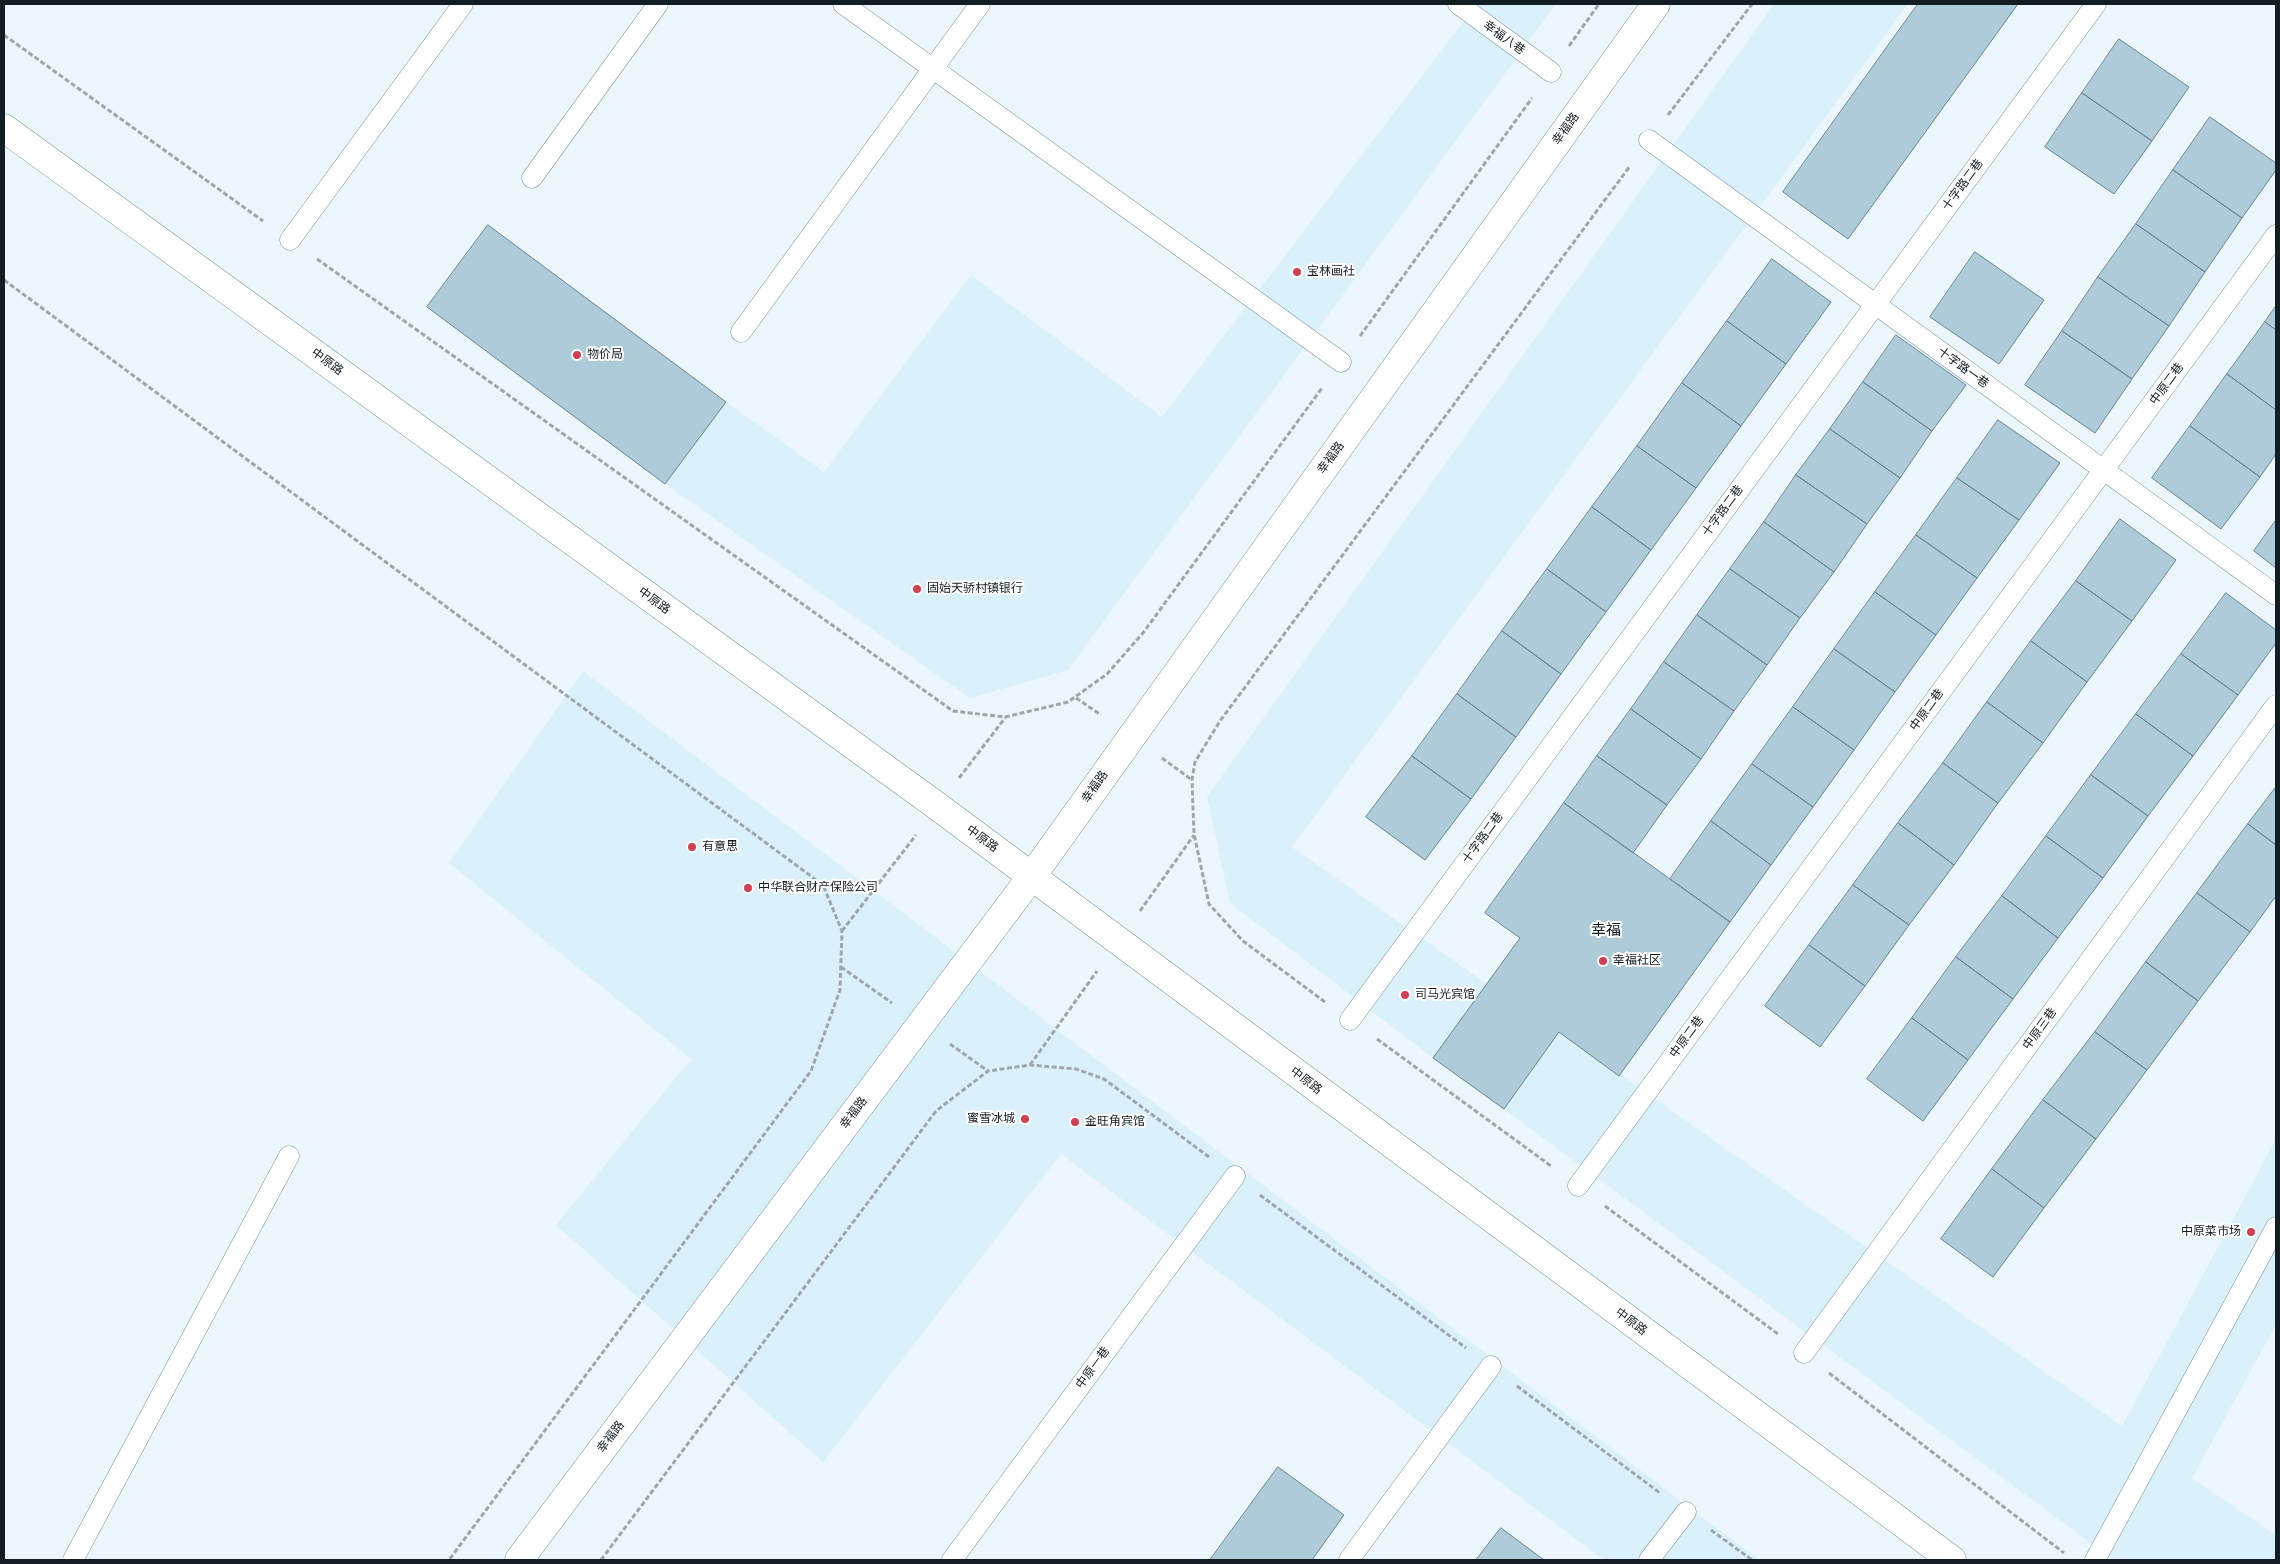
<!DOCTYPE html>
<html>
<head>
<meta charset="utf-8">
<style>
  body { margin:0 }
  #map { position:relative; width:2280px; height:1564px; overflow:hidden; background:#ebf7fd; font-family:"Fira Sans Condensed",sans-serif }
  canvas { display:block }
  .frame { position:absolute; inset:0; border:5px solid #131e24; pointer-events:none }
</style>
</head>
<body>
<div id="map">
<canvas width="2280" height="1564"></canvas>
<div class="frame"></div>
</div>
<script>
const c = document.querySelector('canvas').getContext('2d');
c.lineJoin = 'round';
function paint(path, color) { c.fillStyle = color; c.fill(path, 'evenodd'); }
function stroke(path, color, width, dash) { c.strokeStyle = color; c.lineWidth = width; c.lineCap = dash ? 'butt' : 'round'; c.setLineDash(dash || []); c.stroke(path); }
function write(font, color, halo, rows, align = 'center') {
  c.font = font + ' "Fira Sans Condensed","Noto Sans SC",sans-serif'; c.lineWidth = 4; c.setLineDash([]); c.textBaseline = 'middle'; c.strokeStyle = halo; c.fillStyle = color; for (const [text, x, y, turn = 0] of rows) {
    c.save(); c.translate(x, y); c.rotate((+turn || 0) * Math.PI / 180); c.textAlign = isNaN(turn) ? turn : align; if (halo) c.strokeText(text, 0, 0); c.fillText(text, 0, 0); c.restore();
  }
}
const built = new Path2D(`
  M1477,4H1556L1068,670L970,698L665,484L726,402L824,472L971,275L1162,417Z
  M1774,4H1908L1292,847L1487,984L1433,1058L1230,903L1207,797Z
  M583,671L1759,1560H1604L1061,1154L823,1462L556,1225L691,1059L449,863Z
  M1559,1032L2122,1426L2276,1139V1325L2192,1478L2276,1535V1560H2114L2100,1550L1504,1109Z`);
const building = new Path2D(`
  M1918,4H2018L1848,239L1783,192Z
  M2119,39L2189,87L2152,141L2082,93Z
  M2082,93L2152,141L2114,194L2045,147Z
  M2210,117L2276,163V170L2242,218L2173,170Z
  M2173,170L2242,218L2205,272L2136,224Z
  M2136,224L2205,272L2169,326L2098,277Z
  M488,225L726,402L665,484L427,307Z
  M1975,252L2044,300L1999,364L1930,317Z
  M1772,259L1831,302L1786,364L1727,321Z
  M2098,277L2169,326L2132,379L2062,331Z
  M2276,306V330L2265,322Z
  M1727,321L1786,364L1741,426L1682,383Z
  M2265,322L2276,330V410L2227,374Z
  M2062,331L2132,379L2095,433L2025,385Z
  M1896,335L1966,385L1932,431L1863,382Z
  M2227,374L2276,410V454L2260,477L2190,426Z
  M1863,382L1932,431L1900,478L1830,429Z
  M1682,383L1741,426L1696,488L1637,446Z
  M1998,420L2060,463L2019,520L1957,478Z
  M2190,426L2260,477L2221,529L2152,478Z
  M1830,429L1900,478L1867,524L1796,475Z
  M1637,446L1696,488L1651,550L1592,507Z
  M1796,475L1867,524L1834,572L1764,522Z
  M1957,478L2019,520L1977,578L1916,535Z
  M1592,507L1651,550L1606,612L1547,569Z
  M2120,519L2176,560L2132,621L2076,581Z
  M2276,520V568L2254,551Z
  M1764,522L1834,572L1800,618L1730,569Z
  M1916,535L1977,578L1936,635L1875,592Z
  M1547,569L1606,612L1561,674L1502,631Z
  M1730,569L1800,618L1767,665L1697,615Z
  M2076,581L2132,621L2087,682L2031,641Z
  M1875,592L1936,635L1895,692L1834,649Z
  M2226,593L2276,630V643L2238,695L2181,654Z
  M1697,615L1767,665L1734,711L1664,662Z
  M1502,631L1561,674L1516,737L1457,694Z
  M2031,641L2087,682L2043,743L1987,702Z
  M1834,649L1895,692L1854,750L1793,707Z
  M2181,654L2238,695L2193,756L2136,714Z
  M1664,662L1734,711L1701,759L1631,709Z
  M1457,694L1516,737L1471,799L1412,756Z
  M1987,702L2043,743L1998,803L1943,763Z
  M1793,707L1854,750L1813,807L1752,764Z
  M1631,709L1701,759L1667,805L1597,756Z
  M2136,714L2193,756L2148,816L2091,775Z
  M1412,756L1471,799L1425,860L1366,817Z
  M1597,756L1667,805L1633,853L1564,803Z
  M1943,763L1998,803L1954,865L1898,823Z
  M1752,764L1813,807L1771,865L1711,821Z
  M2091,775L2148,816L2103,878L2046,836Z
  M2276,787V845L2248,824Z
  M1564,803L1730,922L1619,1076L1559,1032L1504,1109L1433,1058L1520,938L1485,913Z
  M1711,821L1771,865L1730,922L1670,879Z
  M1898,823L1954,865L1909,925L1853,885Z
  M2248,824L2276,845V896L2250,932L2197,893Z
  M2046,836L2103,878L2058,938L2002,896Z
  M1853,885L1909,925L1865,986L1809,945Z
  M2197,893L2250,932L2198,1001L2146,962Z
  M2002,896L2058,938L2013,999L1956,957Z
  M1809,945L1865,986L1820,1047L1765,1006Z
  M1956,957L2013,999L1968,1060L1912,1018Z
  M2146,962L2198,1001L2147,1070L2095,1032Z
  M1912,1018L1968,1060L1923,1121L1867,1079Z
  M2095,1032L2147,1070L2096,1139L2043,1100Z
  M2043,1100L2096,1139L2044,1208L1992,1169Z
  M1992,1169L2044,1208L1993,1277L1941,1239Z
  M1278,1467L1344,1515L1312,1560H1210Z
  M1501,1528L1544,1560H1476Z`);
const path = new Path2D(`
  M4,35L263,221
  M1569,46L1599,4
  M1668,115L1752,4
  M317,259L953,711L1005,717L1068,702L1107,674L1143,633L1322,388
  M4,280L823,885L842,931L840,990L811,1071L449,1560
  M1360,336L1532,98
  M1076,698L1101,715
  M1162,758L1192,780
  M959,778L1005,718
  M1140,911L1194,835
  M842,931L916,835
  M841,967L892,1003
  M1325,1002L1243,941L1209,904L1194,834L1192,780L1195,762L1220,721L1630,166
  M1377,1039L1551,1166
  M950,1044L988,1071
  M1030,1065L1097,971
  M1260,1195L1466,1348
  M1605,1206L1778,1334
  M1829,1373L2064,1553
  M1517,1386L1660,1493
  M1711,1530L1752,1560
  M601,1560L936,1111L988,1071L1030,1065L1076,1069L1104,1079L1209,1157`);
const lane = new Path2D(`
  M843,4L1341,362
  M1458,4L1551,72
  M1649,140L2276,595
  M532,178L658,4
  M290,240L463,4
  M741,332L980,4
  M1350,1020L2096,4
  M1578,1186L2276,235
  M1804,1353L2276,705
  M73,1560L289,1156
  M952,1560L1235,1176
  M1349,1560L1491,1366
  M1649,1560L1686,1512
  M2095,1560L2276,1227`);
const secondary = new Path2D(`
  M4,128L937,806L1952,1560
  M519,1560L1032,876L1656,4`);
const markers = [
  [1297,272,5,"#d04050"],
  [577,355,5,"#d04050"],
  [917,589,5,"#d04050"],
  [692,847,5,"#d04050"],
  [748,888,5,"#d04050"],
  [1603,961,5,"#d04050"],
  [1405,995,5,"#d04050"],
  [1025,1119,5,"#d04050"],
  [1075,1122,5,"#d04050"],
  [2251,1232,5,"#d04050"]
];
const streetNames = [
  ["幸福八巷",1504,38,36],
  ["幸福路",1566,129,-54],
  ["十字路二巷",1963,185,-54],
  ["中原路",327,362,36],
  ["十字路一巷",1963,368,36],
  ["中原二巷",2167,384,-54],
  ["幸福路",1331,458,-54],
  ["十字路二巷",1723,511,-54],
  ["中原路",654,601,36],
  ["中原二巷",1927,710,-54],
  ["幸福路",1095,787,-55],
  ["十字路二巷",1483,838,-54],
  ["中原路",982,839,36],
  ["中原三巷",2040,1029,-54],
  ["中原二巷",1687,1037,-54],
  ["中原路",1306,1081,37],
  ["幸福路",854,1113,-53],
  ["中原路",1631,1322,37],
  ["中原一巷",1093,1368,-54],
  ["幸福路",611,1437,-53]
];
const poiNames = [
  ["宝林画社",1307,272],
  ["物价局",587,355],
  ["固始天骄村镇银行",927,589],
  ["有意思",702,847],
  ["中华联合财产保险公司",758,888],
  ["幸福社区",1613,961],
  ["司马光宾馆",1415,995],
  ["蜜雪冰城",1015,1119,"right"],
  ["金旺角宾馆",1085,1122],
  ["中原菜市场",2241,1232,"right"]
];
const quarterNames = [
  ["幸福",1606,931]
];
paint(built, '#daf1fc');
paint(building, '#aecbda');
stroke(building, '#698593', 1);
stroke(lane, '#7692a0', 21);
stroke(secondary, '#7692a0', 29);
stroke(path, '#9ca8ae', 3, [5, 2.5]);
stroke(lane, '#fff', 20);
stroke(secondary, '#fff', 28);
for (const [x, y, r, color] of markers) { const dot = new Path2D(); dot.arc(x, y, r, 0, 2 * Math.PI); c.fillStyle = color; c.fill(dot); stroke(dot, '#fff', 2); }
write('12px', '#131e24', '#fff', streetNames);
write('12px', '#131e24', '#fff', poiNames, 'left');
write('15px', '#131e24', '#fff', quarterNames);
</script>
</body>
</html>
